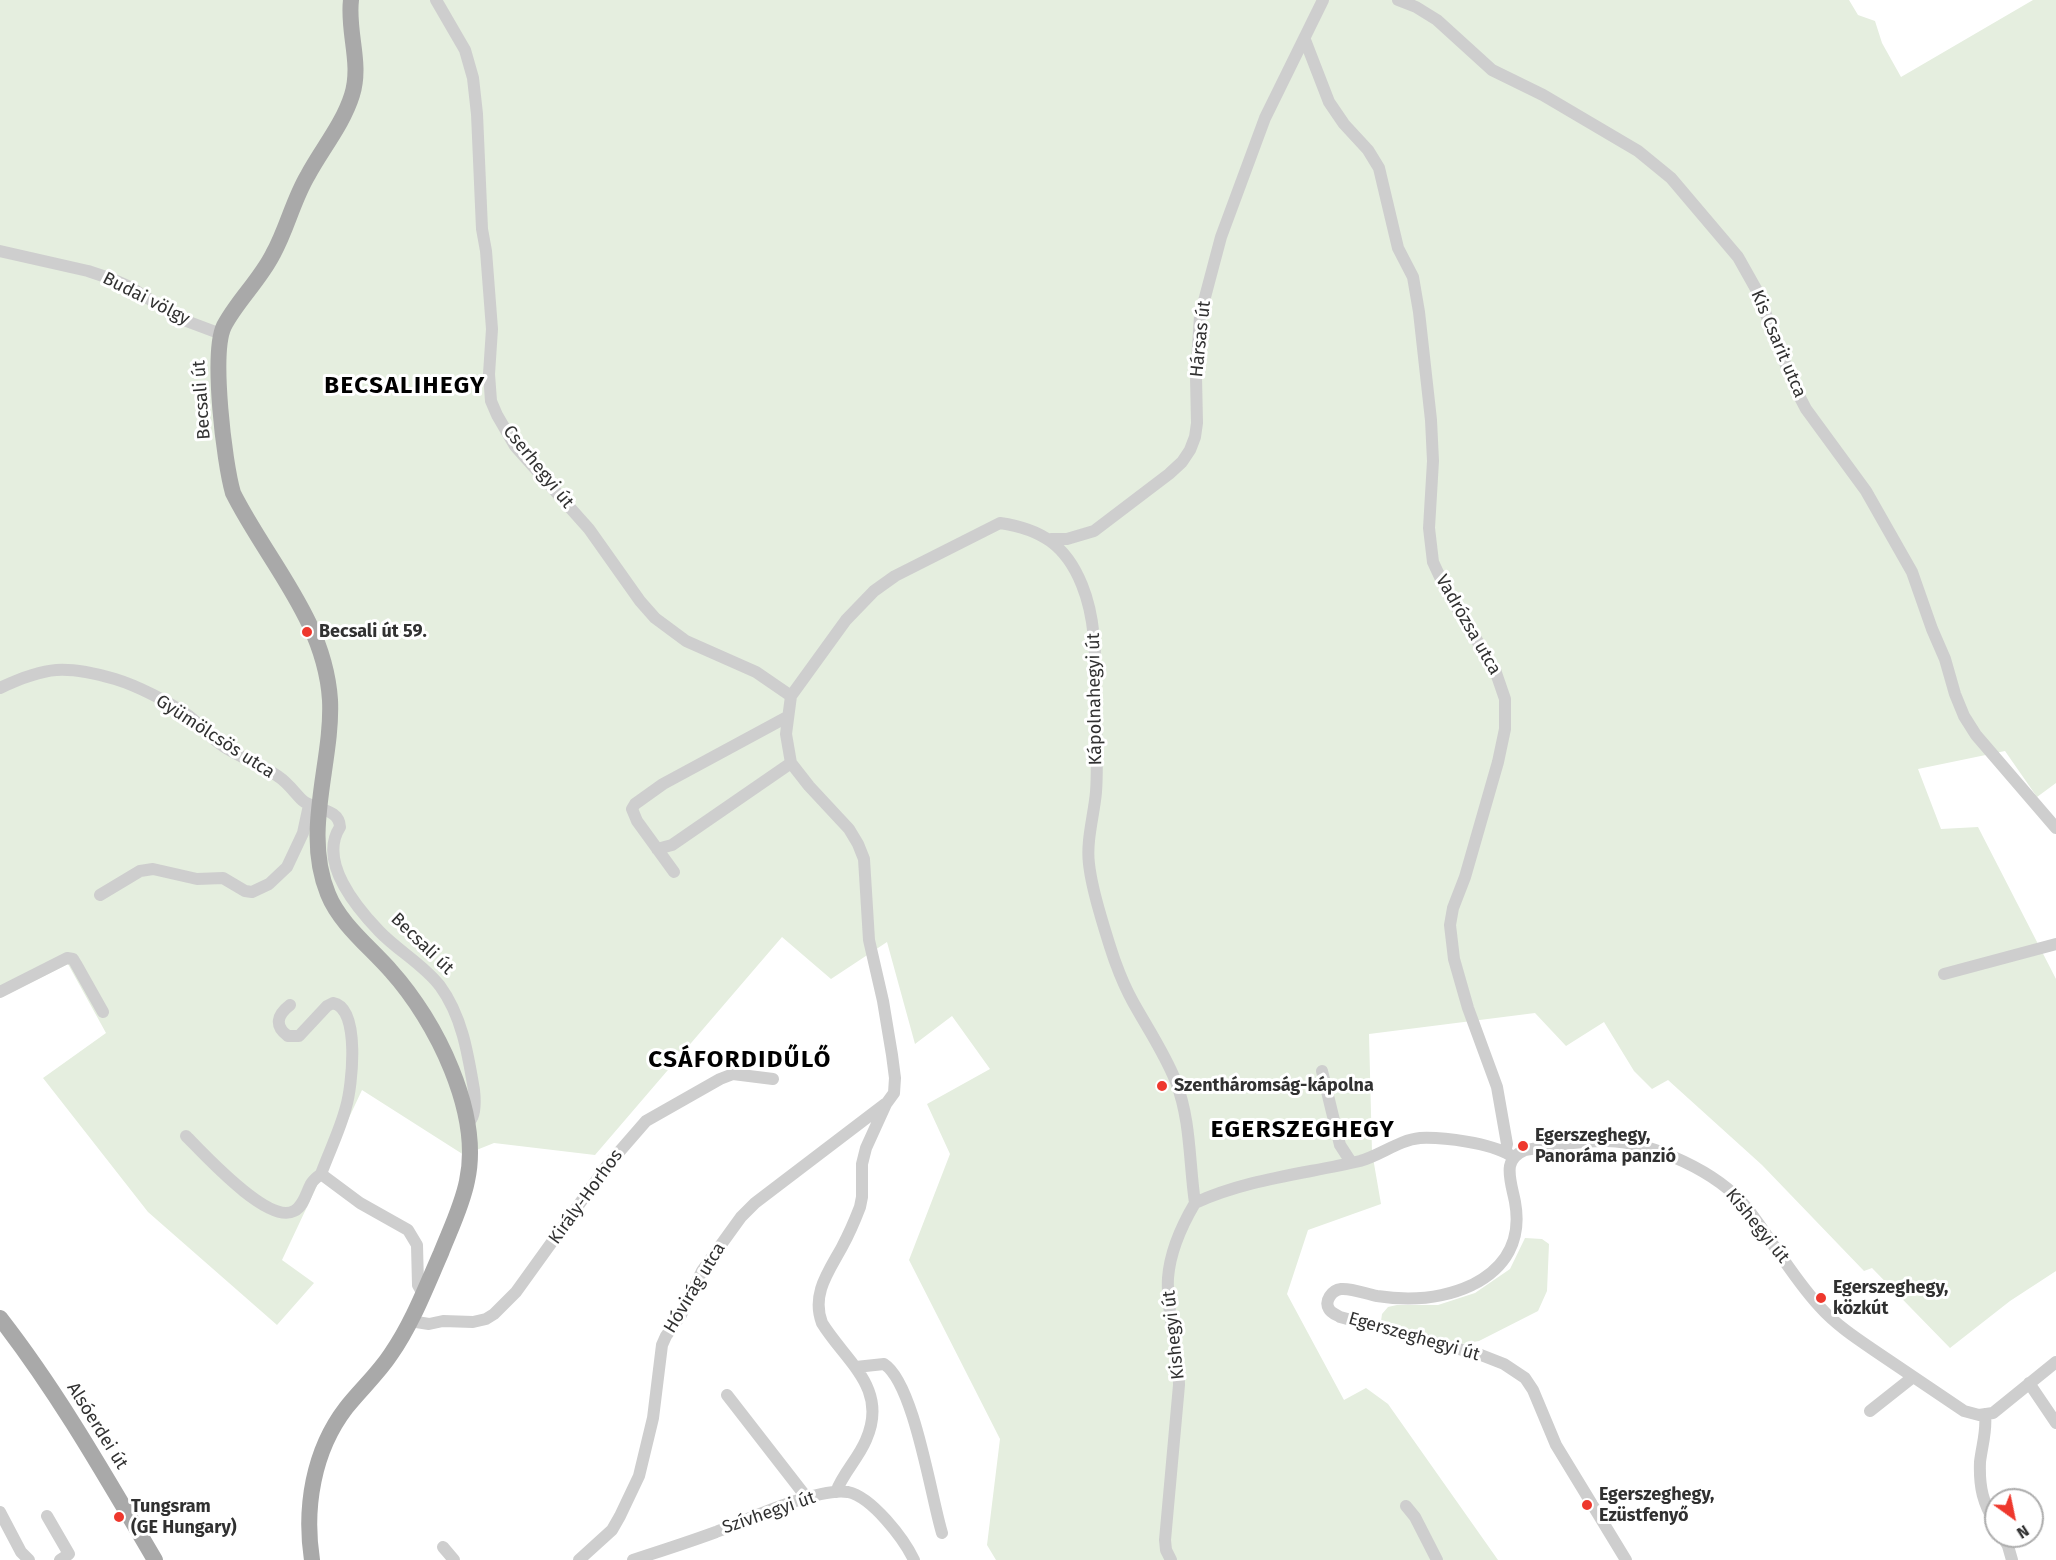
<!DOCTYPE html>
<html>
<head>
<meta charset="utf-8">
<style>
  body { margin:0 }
  #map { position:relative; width:2056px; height:1560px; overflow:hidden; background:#fff; font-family:"Fira Sans",sans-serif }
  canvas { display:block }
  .north { position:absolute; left:1984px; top:1488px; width:60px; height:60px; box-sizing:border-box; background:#fff; border:2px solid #adadad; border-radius:50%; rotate:147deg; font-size:16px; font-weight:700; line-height:24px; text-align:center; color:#313131 }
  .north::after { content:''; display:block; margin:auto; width:21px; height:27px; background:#ee382d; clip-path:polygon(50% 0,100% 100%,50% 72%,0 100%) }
</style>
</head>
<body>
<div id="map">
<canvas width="2056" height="1560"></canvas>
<div class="north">N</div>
</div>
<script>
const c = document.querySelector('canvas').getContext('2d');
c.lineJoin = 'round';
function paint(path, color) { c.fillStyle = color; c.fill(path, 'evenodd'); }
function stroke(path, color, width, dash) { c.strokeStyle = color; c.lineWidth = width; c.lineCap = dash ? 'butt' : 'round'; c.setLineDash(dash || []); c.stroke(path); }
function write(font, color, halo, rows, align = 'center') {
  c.font = font + ' "Fira Sans",sans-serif'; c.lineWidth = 6; c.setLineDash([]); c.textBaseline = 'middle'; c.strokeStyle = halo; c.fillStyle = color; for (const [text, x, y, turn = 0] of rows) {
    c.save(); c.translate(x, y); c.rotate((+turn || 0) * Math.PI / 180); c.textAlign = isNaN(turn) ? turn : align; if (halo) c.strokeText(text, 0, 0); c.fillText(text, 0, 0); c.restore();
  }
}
const green = new Path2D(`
  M0,0H1849L1858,15L1875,21L1882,43L1901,77L2033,0H2056V783L2037,797L2005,751L1918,769L1941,829L1978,827L2056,979V1271L2010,1301L1950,1348L1872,1268L1864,1271L1762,1165L1668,1080L1652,1089L1634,1071L1604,1022L1566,1046L1535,1013L1369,1034L1372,1152L1381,1204L1308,1230L1287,1294L1344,1400L1366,1388L1388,1404L1498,1560H996L987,1545L1000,1439L909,1260L950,1154L927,1104L990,1069L952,1016L915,1044L887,942L831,979L782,937L595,1155L494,1143L464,1155L362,1090L282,1260L314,1283L277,1325L148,1212L43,1078L106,1033L68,964L0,998Z
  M1525,1238L1542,1239L1549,1244L1547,1291L1538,1311L1479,1341L1462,1344L1387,1326L1381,1321L1382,1314L1388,1307L1397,1305H1438L1475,1293L1510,1269Z`);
const minor = new Path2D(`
  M436,0L465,50L473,78L477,114L482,229L486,251L492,329L489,374L491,401L497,415L515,446L589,529L640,601L655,618L686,641L756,672L791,696
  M1398,0L1416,7L1437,20L1492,70L1543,95L1638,151L1671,178L1738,257L1756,289L1795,388L1806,409L1866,491L1912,572L1932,629L1945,659L1955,694L1964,716L1976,735L2056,828
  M1305,40L1329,102L1344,124L1368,150L1379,168L1398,248L1413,277L1419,312L1431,420L1433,461L1429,528L1433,562L1446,590L1495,670L1505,699V729L1498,762L1465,877L1453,908L1450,925L1454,959L1468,1008L1497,1087L1507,1144L1505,1152
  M0,251L88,271L112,279L130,287L181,319L221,334
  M1051,539H1067L1094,531L1169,474L1182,462L1190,450L1195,437L1197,423L1196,377L1200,316L1221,237L1265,118L1323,0
  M0,688C46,666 66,665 115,679C138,686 169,702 189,716C201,725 210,738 223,746C241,758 262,765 279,777C288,783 294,792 302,800C314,811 339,807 340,827C318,861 356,907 379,931C398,951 423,964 440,986C462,1016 468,1054 474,1090C475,1099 476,1119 467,1123
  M657,849L672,845L791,763
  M674,872L637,821L632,809L635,804L663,784L787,717
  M100,895L140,871L153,869L197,879L223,878L245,891L252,892L269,884L287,867L303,833L309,805
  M1944,974L2056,944
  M0,992L67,958L73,959L76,964L103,1012
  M290,1005C277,1015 274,1026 288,1036H299L327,1006L333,1003C361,1008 352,1087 346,1107C340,1130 329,1152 321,1174
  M1322,1071L1340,1145L1351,1162
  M186,1136C204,1154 268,1225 294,1211C304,1206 306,1193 311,1184C313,1180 317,1177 321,1174L360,1203L408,1230L417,1245L418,1285L423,1294
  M410,1321L429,1324L443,1321L473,1322L486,1319L494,1314L516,1292L606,1167L646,1121L720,1079L733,1074L773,1079
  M856,1367L884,1364C914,1383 931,1497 942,1533
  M2029,1383L2056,1423
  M727,1395L807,1498
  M1870,1411L1913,1377
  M1985,1414C1987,1431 1982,1445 1980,1462C1979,1488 1983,1503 1996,1525
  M836,1492C843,1473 858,1459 866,1440C889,1388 846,1362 822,1323C811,1294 829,1271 842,1247C849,1234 855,1220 860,1207L862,1197V1164L866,1148L886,1104L894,1093L895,1078L892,1055L883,1001L869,940L864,859L858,844L849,829L809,786L791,763L786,734L791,696L846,620L874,591L895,576L1000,523C1041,529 1066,545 1082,585C1098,624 1095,669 1096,710C1096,737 1098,765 1096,792C1094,815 1086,841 1089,864C1091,882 1096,900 1101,917C1110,947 1118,975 1133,1002C1148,1029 1165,1054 1176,1082C1191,1121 1189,1162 1195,1203
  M1406,1506L1415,1517L1437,1560
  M0,1512L21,1552L29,1560
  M47,1516L69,1554L60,1560
  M2002,1536L2008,1546L2012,1560
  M443,1547L454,1560
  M579,1560L612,1530L620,1516L639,1476L653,1418L662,1345L666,1336L681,1315L702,1271L741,1217L755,1203L885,1104
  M633,1560C661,1551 689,1542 716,1532C746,1520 818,1487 848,1492C872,1497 904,1539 914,1560
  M1171,1560L1166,1550L1165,1540L1179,1385C1179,1349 1166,1312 1168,1278C1170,1251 1182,1225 1195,1203C1247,1179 1304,1174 1360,1161C1381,1155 1399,1140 1420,1138C1444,1137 1490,1143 1510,1155
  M1626,1560L1556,1445L1533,1390L1525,1378L1504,1364L1481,1355L1340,1317C1337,1315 1331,1313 1329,1309C1324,1301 1332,1290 1341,1289C1352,1288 1366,1294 1377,1296C1409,1301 1442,1299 1472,1285C1506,1268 1522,1240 1515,1202C1513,1191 1508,1177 1510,1166C1512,1157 1518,1153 1525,1150C1551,1146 1580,1140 1607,1141C1653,1142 1718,1172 1747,1208C1772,1240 1792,1277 1820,1307C1837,1326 1859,1340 1881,1355C1908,1373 1936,1392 1964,1411L1979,1415L1993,1413L2056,1362`);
const major = new Path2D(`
  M0,1318C59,1394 106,1477 155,1560
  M312,1560C304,1508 313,1451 346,1408C360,1390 378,1374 391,1354C412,1324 426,1287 441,1253C450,1230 462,1206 467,1181C482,1113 436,1021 391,971C370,947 340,924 328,894C302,831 333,763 330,700C325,620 267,561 233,493C224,462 211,353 224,326C237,301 260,280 273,254C287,229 293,200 308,175C322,149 343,124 352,95C362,63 347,32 351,0`);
const markers = [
  [307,632,6,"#ee382d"],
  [1162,1086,6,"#ee382d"],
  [1523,1146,6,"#ee382d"],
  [1821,1298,6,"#ee382d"],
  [1587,1505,6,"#ee382d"],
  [119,1517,6,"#ee382d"]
];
const streetNames = [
  ["Budai völgy",146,299,27],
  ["Hársas út",1201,339,-84],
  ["Kis Csarit utca",1778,344,67],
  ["Becsali út",202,400,-94],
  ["Cserhegyi út",538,467,51],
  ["Vadrózsa utca",1468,625,60],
  ["Kápolnahegyi út",1095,699,-91],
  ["Gyümölcsös utca",215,737,33],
  ["Becsali út",422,944,44],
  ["Király-Horhos",586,1197,-54],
  ["Kishegyi út",1757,1226,51],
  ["Hóvirág utca",695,1288,-59],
  ["Kishegyi út",1174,1335,-96],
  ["Egerszeghegyi út",1414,1337,16],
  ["Alsóerdei út",97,1426,58],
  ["Szívhegyi út",769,1513,-19]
];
const poiNames = [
  ["Becsali út 59.",319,632],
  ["Szentháromság-kápolna",1174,1086],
  ["Egerszeghegy,",1535,1136],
  ["Panoráma panzió",1535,1157],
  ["Egerszeghegy,",1833,1288],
  ["közkút",1833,1309],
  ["Egerszeghegy,",1599,1495],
  ["Ezüstfenyő",1599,1516],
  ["Tungsram",131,1507],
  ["(GE Hungary)",131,1528]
];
const districtNames = [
  ["BECSALIHEGY",405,386],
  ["CSÁFORDIDŰLŐ",740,1060],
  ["EGERSZEGHEGY",1303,1130]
];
paint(green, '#e5eedf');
stroke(minor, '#cecece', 12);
stroke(major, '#a9a9a9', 16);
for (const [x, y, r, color] of markers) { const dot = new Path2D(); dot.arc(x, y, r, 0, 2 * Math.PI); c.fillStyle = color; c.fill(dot); stroke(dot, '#fff', 2); }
write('18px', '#313131', '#fff', streetNames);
write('bold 18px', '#313131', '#fff', poiNames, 'left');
c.letterSpacing = '1.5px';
write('bold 24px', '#000', '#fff', districtNames);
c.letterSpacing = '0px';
</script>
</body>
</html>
